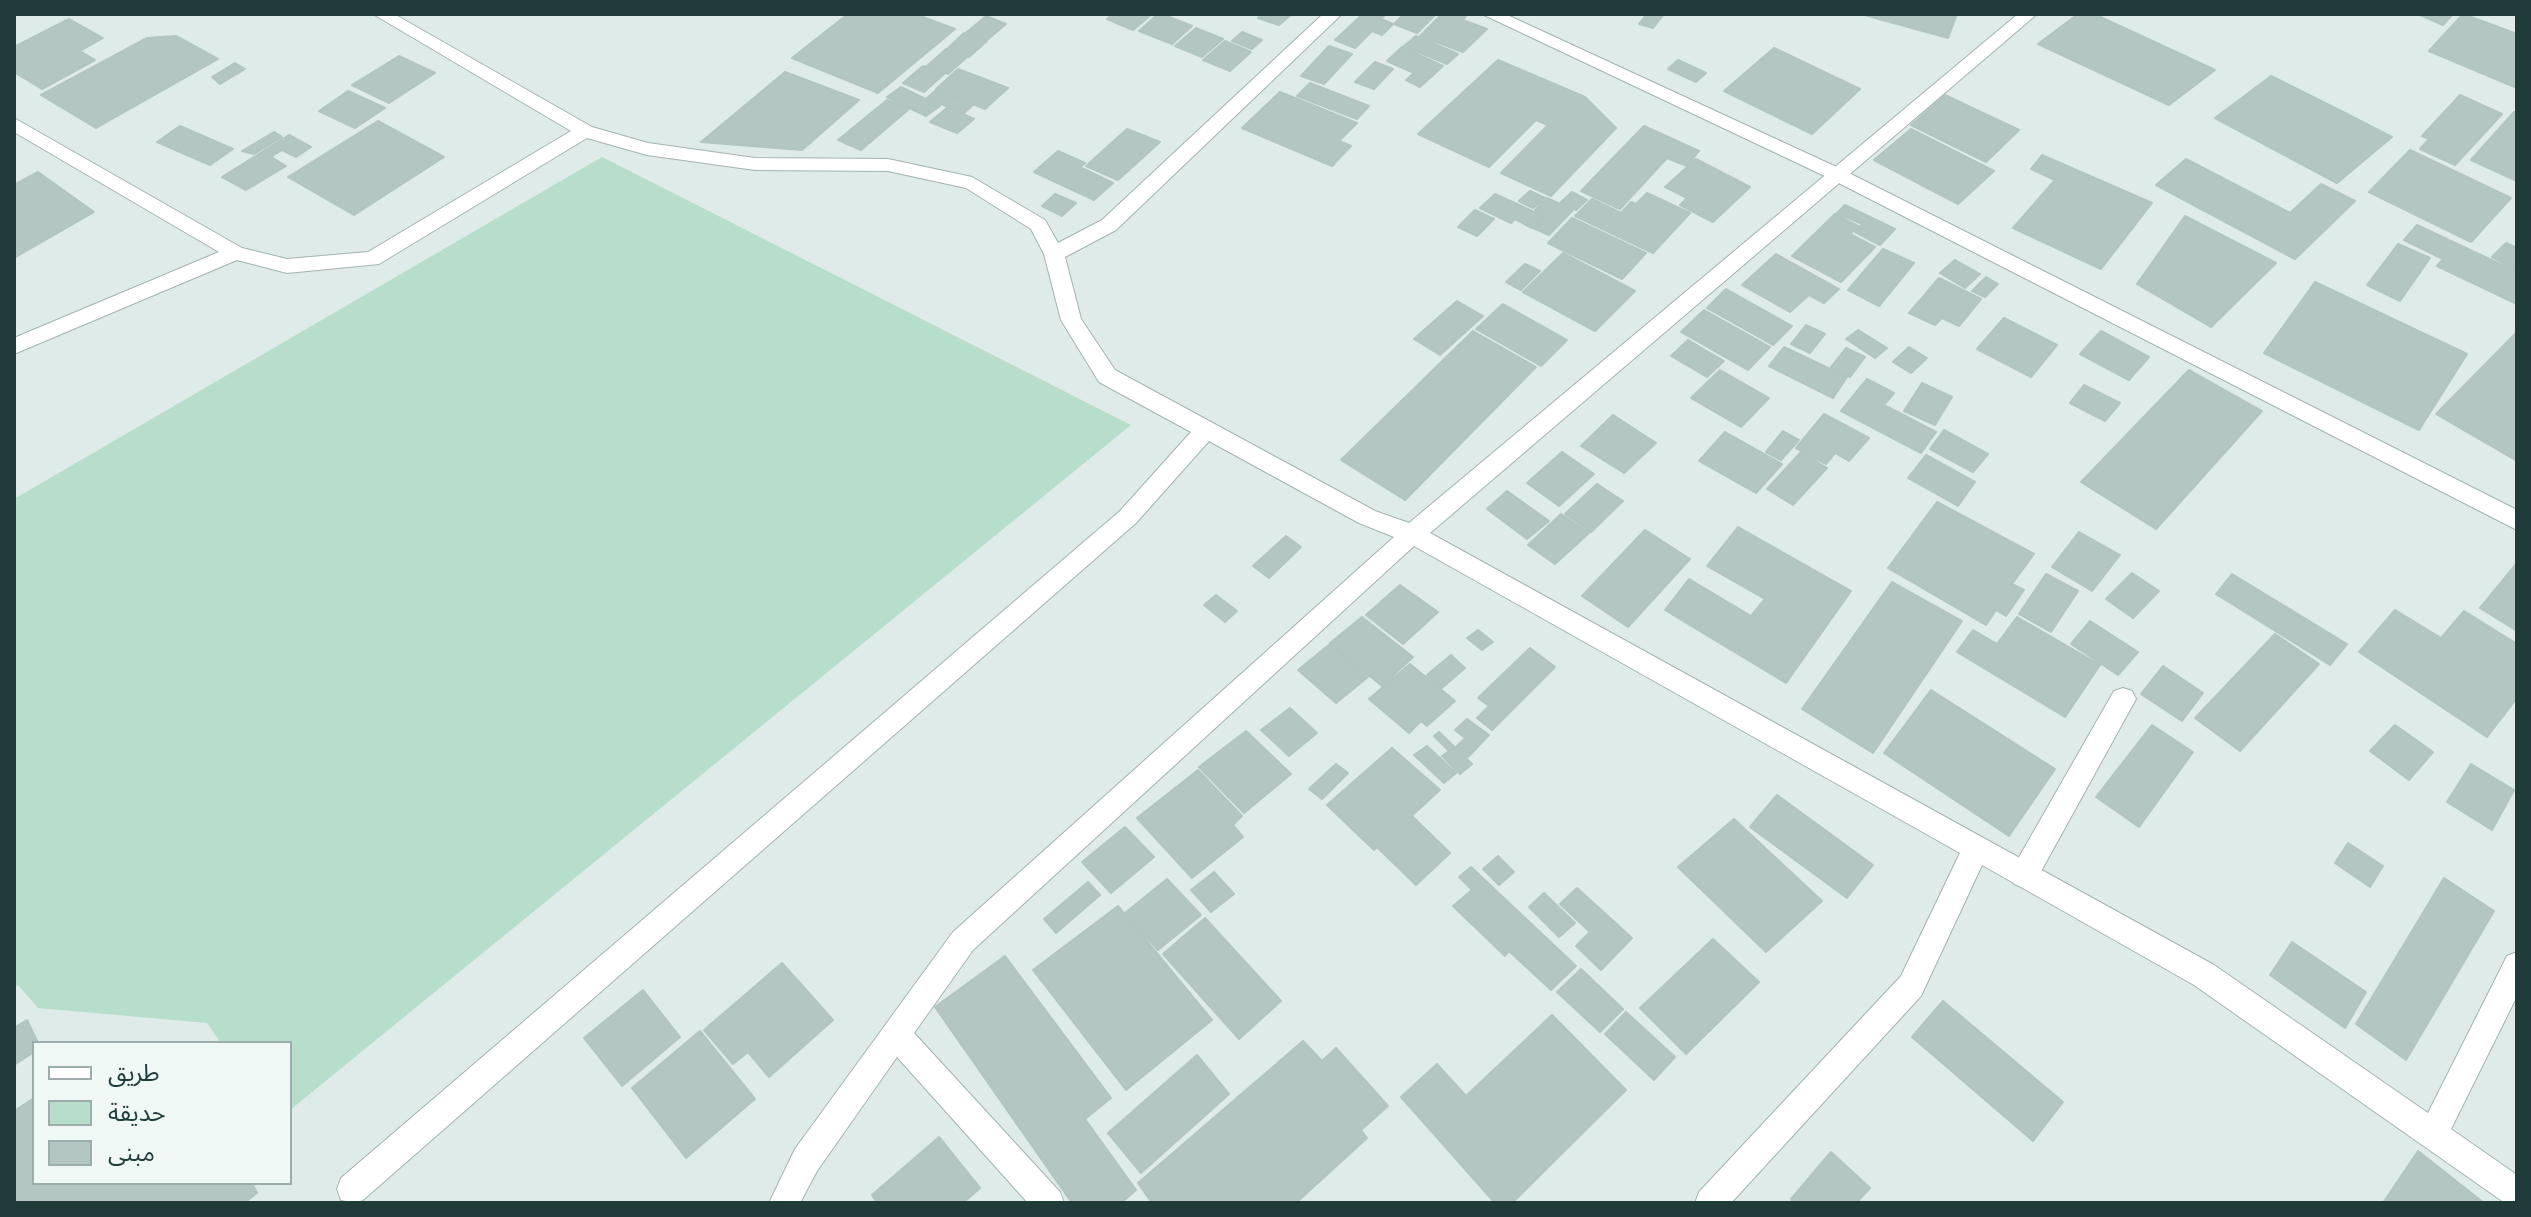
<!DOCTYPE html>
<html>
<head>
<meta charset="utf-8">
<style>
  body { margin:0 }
  #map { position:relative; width:2531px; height:1217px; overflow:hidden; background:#dfebe9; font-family:"Public Sans","Noto Sans Arabic",sans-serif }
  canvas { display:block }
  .frame { position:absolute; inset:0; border:16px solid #1f3c3b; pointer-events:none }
  .legend { position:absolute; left:32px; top:1041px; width:260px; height:144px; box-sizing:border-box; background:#f0f8f6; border:2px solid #9cadab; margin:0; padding:10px 14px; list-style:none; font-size:24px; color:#1f3c3b }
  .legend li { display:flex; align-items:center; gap:16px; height:40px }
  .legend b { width:40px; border:2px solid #9cadab }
</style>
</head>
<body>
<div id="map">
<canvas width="2531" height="1217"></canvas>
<div class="frame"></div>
<ul class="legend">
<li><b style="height:10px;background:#fff"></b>طريق</li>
<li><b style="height:22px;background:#b6deca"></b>حديقة</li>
<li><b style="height:22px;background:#b4c6c2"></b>مبنى</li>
</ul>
</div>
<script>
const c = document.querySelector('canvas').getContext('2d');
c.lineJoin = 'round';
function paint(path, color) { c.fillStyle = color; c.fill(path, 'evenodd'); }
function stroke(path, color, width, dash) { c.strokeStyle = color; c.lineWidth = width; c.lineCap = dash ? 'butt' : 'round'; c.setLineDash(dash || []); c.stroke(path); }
const green = new Path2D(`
  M602,157L1131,425L290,1110V1043H221L207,1023L38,1008L18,985L14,988V499Z`);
const building = new Path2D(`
  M848,14H915L955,29L878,93L792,58Z
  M1113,14H1152L1133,30L1107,19Z
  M1158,14H1162L1192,26L1172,44L1139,31Z
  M1262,14H1292L1279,25L1258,18Z
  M1363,14H1386L1381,19L1393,24L1382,35L1372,31L1355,48L1335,40Z
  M1404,14H1436L1417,33L1394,24Z
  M1442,14H1460L1466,16L1463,20L1487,29L1463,52L1420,36Z
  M1647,14H1664L1653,28L1639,24Z
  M1861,14H1957L1948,38Z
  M2078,14H2094L2215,70L2169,105L2038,44Z
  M2418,14H2453L2443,25Z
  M2463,14L2517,34V88L2429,51Z
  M986,16L1006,24L987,40L967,32Z
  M69,19L103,38L80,51L95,60L42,89L14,72V47Z
  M1196,28L1223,39L1202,57L1175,46Z
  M1242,32L1262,40L1252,49L1232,41Z
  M964,33L987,41L969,57L947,49Z
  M176,36L218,59L96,128L41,95L147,38Z
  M1416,36L1458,54L1447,64L1404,46Z
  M1225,41L1251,52L1230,71L1203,60Z
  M1329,46L1352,54L1324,84L1301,76Z
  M1402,47L1443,66L1420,87L1406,80L1414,73L1387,61Z
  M1774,48L1860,89L1812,134L1724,91Z
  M946,49L967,57L948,74L927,66Z
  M399,56L435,73L389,103L352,85Z
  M1498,60L1585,97L1616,128L1551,196L1501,173L1548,125L1536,120L1489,167L1418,134Z
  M1678,60L1706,73L1696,82L1668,69Z
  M1375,62L1393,69L1374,89L1355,82Z
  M235,63L245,69L220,84L212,77Z
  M923,66L944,74L924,92L903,83Z
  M958,69L1008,88L985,109L936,89Z
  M785,72L859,100L802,150L701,142Z
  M2271,76L2343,112L2392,137L2337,183L2215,118Z
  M1310,83L1369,106L1357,119L1297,96Z
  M901,87L940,106L926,116L887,97Z
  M936,90L973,105L963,114L974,119L957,133L930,122L948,107L927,98Z
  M348,91L385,108L355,128L319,111Z
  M1280,92L1357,123L1339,141L1351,146L1332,166L1242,128Z
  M1945,95L2019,130L1986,162L1911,125Z
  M2460,95L2502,114L2455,165L2420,149L2429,139L2422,136Z
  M887,100L909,109L861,150L838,140Z
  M2514,112L2517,113V181L2471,160Z
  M378,121L444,157L354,215L288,177Z
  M180,126L233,149L210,165L157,142Z
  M1644,126L1699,151L1687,166L1667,158L1620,209L1581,191Z
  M1127,129L1160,142L1118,180L1086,166Z
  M1911,129L1994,171L1958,204L1874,160Z
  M274,132L282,137L254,154L242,151Z
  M289,135L311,147L296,157L282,150L271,157L286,166L246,190L222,177Z
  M2410,150L2511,198L2471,242L2369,192Z
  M1058,151L1085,163L1080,167L1113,183L1094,200L1034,172Z
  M2042,155L2152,203L2101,269L2013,228L2055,180L2031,169Z
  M1696,159L1750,187L1713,222L1680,205L1687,198L1665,187Z
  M2186,159L2290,213L2321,184L2355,201L2295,259L2156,185Z
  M38,172L94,212L14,258V185Z
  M1530,191L1545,198L1533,208L1519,201Z
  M1572,192L1587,200L1576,210L1561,202Z
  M1647,193L1690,213L1653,253L1575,216L1592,199L1621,213L1631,202L1636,204Z
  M1055,194L1076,203L1062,216L1042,206Z
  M1495,194L1543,216L1532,228L1515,219L1511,223L1480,208Z
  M1547,198L1573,210L1549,235L1533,228L1546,215L1535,210Z
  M1845,205L1895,229L1880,245L1855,232L1862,224L1837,213Z
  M1475,210L1494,219L1477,236L1458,227Z
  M1835,214L1858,226L1850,234L1875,247L1841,282L1792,256Z
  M2185,216L2276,263L2211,327L2137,284Z
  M1572,218L1646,253L1622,279L1548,243Z
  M2417,225L2517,272V304L2437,266L2443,259L2404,240Z
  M2506,243L2517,248V270L2492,257Z
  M2398,244L2430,258L2400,301L2367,285Z
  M1883,249L1914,263L1879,306L1848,290Z
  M1563,253L1635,291L1595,331L1523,292Z
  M1776,254L1839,289L1824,303L1809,295L1790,312L1742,285Z
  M1955,260L1980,274L1965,288L1940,273Z
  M1525,264L1540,271L1521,290L1506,282Z
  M1986,277L1998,284L1985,297L1972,291Z
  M1939,278L1981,299L1959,326L1942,318L1935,325L1909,313Z
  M2315,282L2467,354L2419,430L2264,353Z
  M1726,289L1792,326L1773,345L1707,308Z
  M1457,301L1483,316L1440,355L1414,339Z
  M1503,304L1567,340L1541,366L1476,329Z
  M1704,310L1770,347L1748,370L1681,332Z
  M2004,318L2057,345L2031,377L1977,349Z
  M1806,325L1825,334L1810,353L1791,344Z
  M1858,330L1887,348L1875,358L1846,339Z
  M1473,331L1536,367L1405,500L1341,460Z
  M2101,331L2149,357L2129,380L2080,354Z
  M2517,332V461L2436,414Z
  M1688,340L1724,361L1707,377L1671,356Z
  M1784,347L1847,377L1833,398L1769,366Z
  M1909,347L1927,358L1911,373L1893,362Z
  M1846,348L1865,357L1850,377L1831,367Z
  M1720,370L1769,398L1741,427L1691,398Z
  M2189,370L2262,411L2156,529L2081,482Z
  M1867,379L1894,393L1884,405L1936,432L1921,453L1841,411Z
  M1922,383L1952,397L1935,425L1904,411Z
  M2084,385L2120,403L2105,421L2070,403Z
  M1824,414L1869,438L1849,461L1835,453L1826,464L1796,448Z
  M1613,415L1656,443L1624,473L1581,446Z
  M1944,430L1988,454L1973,472L1930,449Z
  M1783,431L1799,440L1781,460L1766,452Z
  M1725,432L1782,464L1756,493L1699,461Z
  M1562,452L1594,474L1559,506L1527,483Z
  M1801,452L1827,468L1793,505L1767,489Z
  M1926,455L1975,482L1958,506L1908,478Z
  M1597,484L1623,501L1591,532L1565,514Z
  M1507,491L1549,521L1527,539L1487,509Z
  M1937,502L2034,554L2012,584L2024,590L2006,616L1996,610L1986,625L1888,568Z
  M1561,514L1589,533L1555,564L1528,545Z
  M1738,527L1851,591L1786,683L1665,610L1689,579L1751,616L1765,599L1707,566Z
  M1645,530L1690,559L1628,627L1582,596Z
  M2079,532L2120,555L2092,591L2052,567Z
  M1286,536L1301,547L1269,578L1253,566Z
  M2517,563V631L2480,608Z
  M2132,573L2159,591L2133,618L2106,599Z
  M2046,574L2078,591L2051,632L2019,614Z
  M2232,574L2347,644L2330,665L2216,594Z
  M1892,582L1962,621L1873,753L1802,709Z
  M1400,585L1438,612L1403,644L1366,615Z
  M1216,595L1237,611L1225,622L1204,605Z
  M2395,610L2441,638L2464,611L2517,644V698L2487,737L2359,652Z
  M1362,617L1413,657L1382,686L1330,643Z
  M2017,617L2100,665L2065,717L1957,652L1973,630L1997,644Z
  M2090,621L2138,652L2118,675L2071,644Z
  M1478,630L1493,642L1482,650L1467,638Z
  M2275,634L2319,664L2240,751L2195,718Z
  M1330,644L1368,677L1336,703L1298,670Z
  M1530,648L1555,667L1492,730L1477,718L1489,706L1478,698Z
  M1451,655L1465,668L1442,688L1427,675Z
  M1410,664L1455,701L1427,726L1421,721L1409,733L1369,699Z
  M2163,666L2203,693L2182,721L2141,694Z
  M1931,690L2055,769L2009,836L1884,753Z
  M1290,708L1317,733L1289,756L1261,730Z
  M1467,719L1489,735L1468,757L1456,747L1465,738L1455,730Z
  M2152,725L2193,752L2139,827L2096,797Z
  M2395,725L2433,752L2409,780L2370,751Z
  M1246,731L1291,774L1244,813L1199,767Z
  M1439,732L1472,764L1460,774L1442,756L1449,751L1434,736Z
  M1427,746L1456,773L1444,783L1414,755Z
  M1392,748L1440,790L1374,850L1327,805Z
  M1336,764L1348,773L1322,799L1309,789Z
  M2471,764L2514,790L2492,830L2447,802Z
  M1198,770L1242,816L1233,825L1243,837L1192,878L1137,818Z
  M1777,795L1873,865L1847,898L1750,827Z
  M1413,817L1450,853L1416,885L1377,847Z
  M1734,819L1822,901L1766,952L1678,867Z
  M1125,827L1154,857L1111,893L1082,862Z
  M2348,843L2383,866L2370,887L2335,863Z
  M1498,856L1514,872L1499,885L1483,869Z
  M1471,867L1576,966L1551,990L1509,951L1505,956L1453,906L1472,890L1459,877Z
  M1214,872L1234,894L1211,912L1191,890Z
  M2444,878L2494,911L2406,1060L2356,1024Z
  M1167,879L1201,915L1158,950L1125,913Z
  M1088,882L1100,895L1056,933L1044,919Z
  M1577,888L1632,938L1601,970L1576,946L1590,932L1560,904Z
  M1544,893L1575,923L1559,937L1529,907Z
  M1118,906L1212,1020L1126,1090L1033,970Z
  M1205,918L1281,1001L1239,1039L1163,954Z
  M1713,939L1759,982L1686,1054L1640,1008Z
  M2292,942L2366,992L2345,1028L2270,975Z
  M1005,956L1111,1098L1085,1119L1136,1190L1121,1203H1072L935,1007Z
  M782,963L833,1020L769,1077L748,1052L733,1064L704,1030Z
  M1581,969L1623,1009L1600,1032L1557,992Z
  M643,990L680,1037L622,1086L584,1038Z
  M1943,1001L2063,1102L2033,1141L1912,1037Z
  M1626,1012L1675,1057L1654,1080L1605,1034Z
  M1552,1015L1626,1090L1512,1203H1495L1401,1097L1437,1064L1466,1096Z
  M27,1020L38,1043H34V1052L14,1065V1028Z
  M700,1031L755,1099L686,1158L632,1088Z
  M1303,1041L1322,1061L1336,1048L1388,1106L1361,1130L1367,1138L1296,1203H1152L1138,1183Z
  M1197,1055L1229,1094L1141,1173L1108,1133Z
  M34,1098V1183H252L257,1193L244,1203H14V1111Z
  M939,1137L980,1188L963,1203H877L872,1195Z
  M2418,1151L2484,1203H2383Z
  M1831,1152L1870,1188L1856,1203H1795L1791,1199Z`);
const service = new Path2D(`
  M2123,688L2132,691L2136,699L2034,884L2024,888L2014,884L2010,875L2014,866L2114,691Z`);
const minor = new Path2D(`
  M373,14H394L592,127L648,143L755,158L888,159L972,177L1045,220L1058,243L1102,220L1323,14H1342L1116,230L1065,257L1081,319L1115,370L1375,511L1409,523L2018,14H2037L1430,533L2214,965L2428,1113L2507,956L2517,952V996L2451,1129L2517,1175V1203H2505L2194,985L1982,865L1921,996L1731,1203H1695L1699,1192L1901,976L1960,853L1414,546L973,950L914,1033L1060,1192L1064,1203H1028L897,1057L817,1171L800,1203H769L795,1149L953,932L1394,537L1359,523L1209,441L1136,523L363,1200L355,1203L341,1200L337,1189L341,1178L1120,511L1191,432L1099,382L1061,320L1044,254L1031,229L966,188L888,171L755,170L647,155L587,138L379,264L287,273L237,260L14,354V338L219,252L14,132V118L242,248L287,259L368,252L571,131Z`);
const tertiary = new Path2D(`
  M1482,14H1505L1843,170L2517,510V530L1829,178Z`);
paint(green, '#b6deca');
paint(building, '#b4c6c2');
stroke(building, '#b1c5c1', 2);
stroke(service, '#a2b3b1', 2);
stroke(minor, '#a2b3b1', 2);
stroke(tertiary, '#a2b3b1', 2);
paint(service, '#fff');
paint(minor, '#fff');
paint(tertiary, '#fff');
</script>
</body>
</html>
